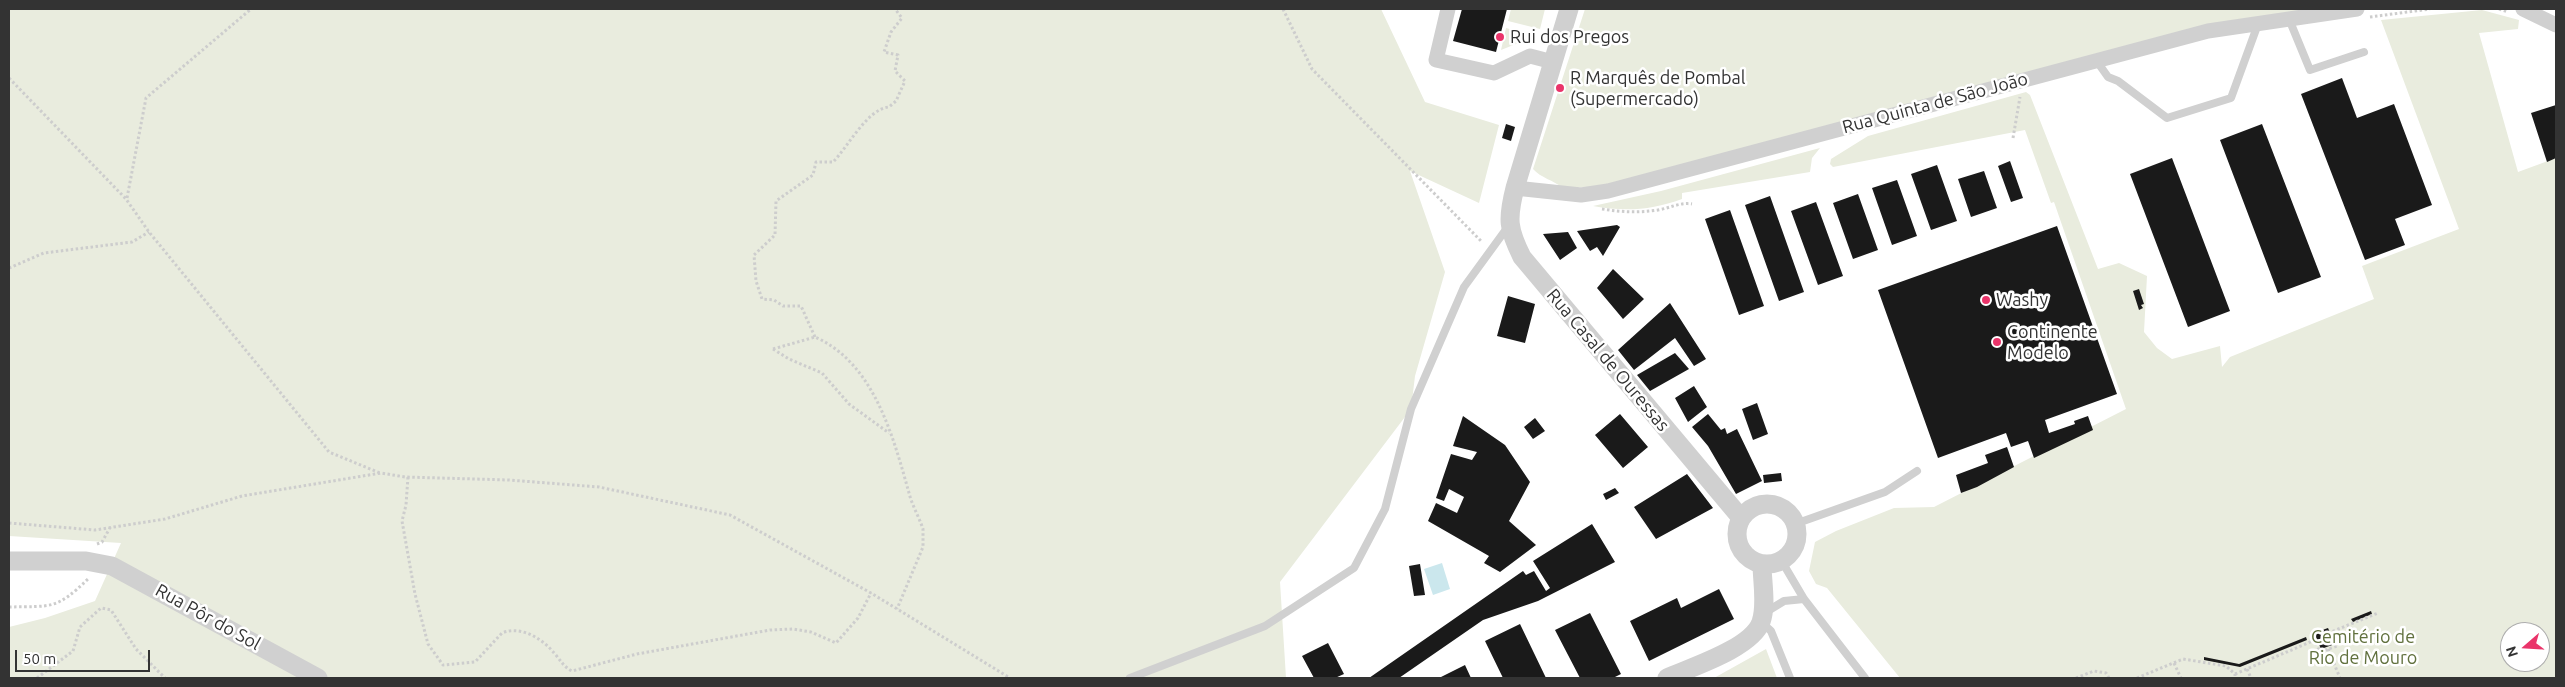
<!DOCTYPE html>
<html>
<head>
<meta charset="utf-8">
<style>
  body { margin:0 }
  #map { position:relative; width:2565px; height:687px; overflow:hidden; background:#fff; font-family:Ubuntu,sans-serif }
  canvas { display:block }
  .frame { position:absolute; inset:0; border:10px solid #333; pointer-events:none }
  .north { position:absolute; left:2500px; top:622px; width:50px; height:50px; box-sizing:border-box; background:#fff; border:1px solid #adadad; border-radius:50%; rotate:251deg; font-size:14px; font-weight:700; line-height:20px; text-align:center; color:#333 }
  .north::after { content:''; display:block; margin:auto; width:18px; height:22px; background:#ea346a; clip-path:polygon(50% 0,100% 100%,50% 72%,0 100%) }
  .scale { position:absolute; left:15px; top:650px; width:135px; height:22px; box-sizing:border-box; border:2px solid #333; border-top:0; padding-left:6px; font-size:15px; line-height:18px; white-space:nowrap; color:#333; -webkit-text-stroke:4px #fff; paint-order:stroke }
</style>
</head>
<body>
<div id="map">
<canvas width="2565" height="687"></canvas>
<div class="frame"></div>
<div class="north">N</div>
<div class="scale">50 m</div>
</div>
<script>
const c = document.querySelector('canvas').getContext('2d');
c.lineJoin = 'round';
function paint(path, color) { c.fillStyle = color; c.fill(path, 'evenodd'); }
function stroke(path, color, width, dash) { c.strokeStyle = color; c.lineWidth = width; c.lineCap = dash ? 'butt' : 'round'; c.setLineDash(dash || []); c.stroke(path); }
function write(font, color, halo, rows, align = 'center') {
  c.font = font + ' Ubuntu,sans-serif'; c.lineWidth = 5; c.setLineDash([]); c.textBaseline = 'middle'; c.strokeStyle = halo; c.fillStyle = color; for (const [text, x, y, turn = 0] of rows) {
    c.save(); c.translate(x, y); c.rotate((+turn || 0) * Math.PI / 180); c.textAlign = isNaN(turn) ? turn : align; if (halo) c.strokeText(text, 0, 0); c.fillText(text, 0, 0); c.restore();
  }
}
const green = new Path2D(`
  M9,9H1381L1425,102L1499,125L1479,203L1410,171L1445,272L1415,376L1411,409L1280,582L1286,678H9V627L45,618L95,601L121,543L9,536Z
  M1511,9H1545L1540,29L1508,21Z
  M1585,9H2315L1596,187L1563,188C1553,180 1541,178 1533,169Z
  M2482,10L2519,20L2518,29L2479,33L2518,172L2556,158V678H1900L1827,588L1816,584L1809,571L1815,542L1836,531L1894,508L1934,507L2126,409L2054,202L2051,203L2025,130L1833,167L1830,164L1831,159L1868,136L2026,92L2030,95L2098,269L2119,263L2147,276L2144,332L2157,348L2172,359L2220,346L2222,367L2230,357L2374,299L2362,266L2459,229L2381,20ZM2510,632H2540V662H2510Z
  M1506,28L1536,36L1501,50Z
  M1820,148L1812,158L1810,172L1682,193V199C1652,210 1625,212 1593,206L1661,191Z
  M1766,649L1777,678H1714Z`);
const water = new Path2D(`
  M1442,563L1450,589L1433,595L1424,569Z`);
const building = new Path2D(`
  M1462,9H1507L1496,52L1453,41Z
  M2342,78L2357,118L2394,104L2432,205L2395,219L2405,245L2365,260L2301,94Z
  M2556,105V158L2547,162L2531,113Z
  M1506,124L1515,127L1511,141L1502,138Z
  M2262,124L2321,277L2278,293L2220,140Z
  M2172,158L2230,311L2188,327L2130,174Z
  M2010,161L2023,198L2011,202L1998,166Z
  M1937,165L1957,221L1931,230L1911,174Z
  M1984,171L1997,208L1971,217L1958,179Z
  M1897,180L1917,236L1892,245L1872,188Z
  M1858,194L1878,250L1853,259L1833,203Z
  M1770,196L1804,292L1779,301L1745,205Z
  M1816,202L1843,276L1818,285L1791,211Z
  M1730,210L1764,306L1739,315L1705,219Z
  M1617,225L1620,227L1603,256L1597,247L1590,251L1577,231Z
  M2057,226L2117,394L2045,420L2049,433L2075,424L2074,421L2088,416L2093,430L2034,458L2028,441L2011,447L2006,433L1938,458L1878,290Z
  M1568,232L1577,248L1560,260L1543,234Z
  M1613,269L1644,299L1623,319L1597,288Z
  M2139,289L2144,304L2141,305L2143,308L2139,310L2133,291Z
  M1508,296L1535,304L1525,343L1497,336Z
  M1670,303L1706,359L1694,366L1675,338L1634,370L1618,350Z
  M1675,353L1689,369L1650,391L1637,375Z
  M1694,386L1707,407L1688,422L1675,398Z
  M1757,403L1768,434L1753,440L1742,409Z
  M1620,414L1648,447L1623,468L1595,435Z
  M1708,414L1721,430L1725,428L1727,434L1737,429L1762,481L1736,494L1708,446L1692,427Z
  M1463,416L1505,445L1530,482L1509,521L1536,545L1500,572L1484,563L1489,556L1428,521L1436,503L1457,513L1464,497L1449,489L1444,501L1436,498L1451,454L1472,460L1477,452L1453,446Z
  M1535,418L1545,431L1533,439L1524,427Z
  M2007,447L2014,467L1977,487L1961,493L1956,475L1988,463L1985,455Z
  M1781,473L1782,481L1764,483L1763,475Z
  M1687,474L1713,508L1656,539L1634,507Z
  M1615,488L1619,493L1606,500L1603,494Z
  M1592,524L1615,562L1538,601L1483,620L1399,678H1369L1523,571L1526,575L1534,571L1546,591L1550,588L1533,561Z
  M1420,564L1425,595L1414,596L1409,566Z
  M1719,589L1734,619L1649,661L1630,621L1677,598L1681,608Z
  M2371,611L2372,614L2353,622L2351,619Z
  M1590,613L1621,674L1613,678H1580L1555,630Z
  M1520,624L1546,678H1503L1485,641Z
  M2328,628L2335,644L2321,649L2314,633Z
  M2306,637L2307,640L2240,667L2204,660V657L2239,664Z
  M1328,643L1344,674L1335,678H1314L1302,656Z
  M1465,665L1471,678H1439Z`);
const path = new Path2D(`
  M1283,9L1312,69L1482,242
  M2499,9L2508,12
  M2370,17L2430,9
  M9,78L126,199L149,232L329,452L380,473
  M2013,138L2020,97
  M127,198L146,98L251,9
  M1602,209C1621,212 1639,213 1658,210C1670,208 1680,202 1692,204
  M9,268L44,253L132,242L149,232
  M815,337L801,306H783L774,300L762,299L756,281L754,255L775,235L776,201L813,175L816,162H833C848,147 867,109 889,107L896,101L905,81L895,71L898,55L884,52L891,32L902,18L895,9
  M773,349L815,337C874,363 893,436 909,493C912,505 919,517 923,529V547L897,609
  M773,349L789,359L822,373L849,404L889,433
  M408,477L406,505L402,521L415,594L428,644L443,665L475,662L502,633C521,625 543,639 555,654C561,661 564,667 572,671L637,654L770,630L793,629L811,632L836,643L858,618L871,593
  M9,523L95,530L165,519L242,496L381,473L405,477L509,480L599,487L730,515L871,593L1010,678
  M97,544L102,542L111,526
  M9,607C52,606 56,610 88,579
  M2328,649L2340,678
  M2174,663L2181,678
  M2247,669L2251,678
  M2235,674L2315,640L2320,652L2337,646L2331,632L2378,613
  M37,678L73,651L80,627L101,608L111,610L136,649L165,678
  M2076,678L2094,671L2106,673L2109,678
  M2137,678L2183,659L2226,666L2235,674V678`);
const service = new Path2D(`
  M2289,19L2310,70L2364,52
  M2096,60L2108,77L2118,81L2167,118L2231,98L2258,24
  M1795,524L1885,492L1917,471
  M1781,560L1804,599L1865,678
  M1766,612L1784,601L1804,599
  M1761,622L1771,631L1790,678
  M1130,678L1265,626L1354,568L1385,509L1411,409L1464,287L1507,228`);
const minor = new Path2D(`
  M1448,9L1436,60L1494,73L1530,56L1553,62
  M2523,9L2556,25
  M1515,188L1581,195L1608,191L2208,31L2357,9`);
const tertiary = new Path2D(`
  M1569,9L1515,188C1507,219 1508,229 1522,257L1741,518
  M1737 534a30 30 0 1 1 60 0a30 30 0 1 1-60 0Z
  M9,561H86L112,566L318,678
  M1667,678C1692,667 1752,648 1761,622C1767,605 1762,581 1762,564`);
const markers = [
  [1500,37,5,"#ea346a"],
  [1560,88,5,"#ea346a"],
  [1986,300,5,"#ea346a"],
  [1997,342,5,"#ea346a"]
];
const poiNames = [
  ["Rui dos Pregos",1510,37],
  ["R Marquês de Pombal",1570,78],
  ["(Supermercado)",1570,99],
  ["Washy",1996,300],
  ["Continente",2007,332],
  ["Modelo",2007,353]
];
const streetNames = [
  ["Rua Quinta de São João",1935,103,-15],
  ["Rua Casal de Ouressas",1608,360,50],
  ["Rua Pôr do Sol",208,617,29]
];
const parkNames = [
  ["Cemitério de",2363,637],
  ["Rio de Mouro",2363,658]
];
paint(green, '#e9ecde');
paint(water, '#cbe7ed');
paint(building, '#1a1a1a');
stroke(path, '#cdcdcd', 3, [2.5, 2.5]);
stroke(service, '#d0d0d0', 8);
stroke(minor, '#d0d0d0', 15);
stroke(tertiary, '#d0d0d0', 19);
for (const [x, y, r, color] of markers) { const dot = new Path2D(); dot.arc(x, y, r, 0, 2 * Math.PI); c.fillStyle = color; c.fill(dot); stroke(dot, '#fff', 2); }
write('18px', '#333', '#fff', poiNames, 'left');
write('18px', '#333', '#fff', streetNames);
write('18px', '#61713e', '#fff', parkNames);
</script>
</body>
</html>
